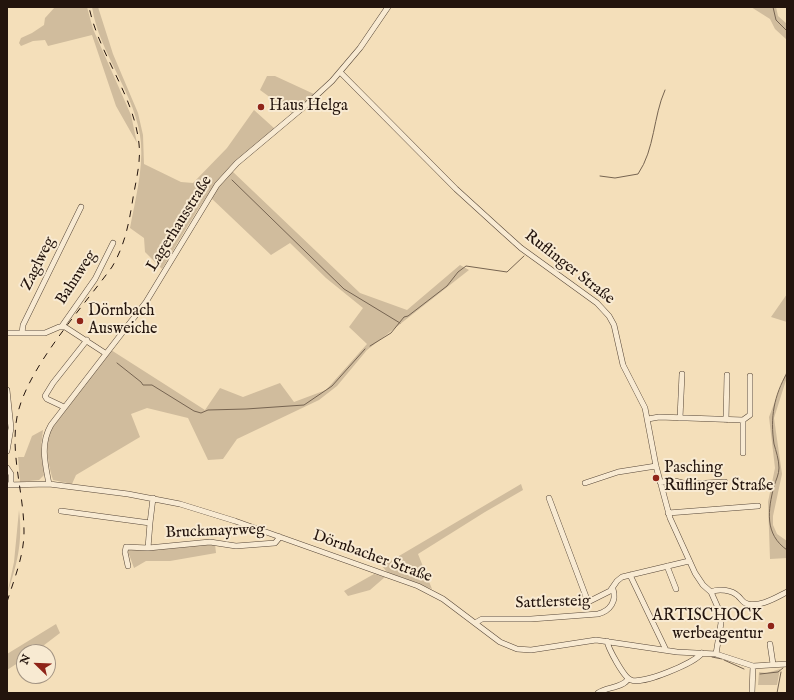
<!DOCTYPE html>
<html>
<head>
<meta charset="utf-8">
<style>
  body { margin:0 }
  #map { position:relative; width:794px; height:700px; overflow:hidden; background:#f4dfba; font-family:"IM FELL English",serif }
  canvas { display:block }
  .frame { position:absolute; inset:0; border:8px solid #23140d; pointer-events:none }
  .north { position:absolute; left:16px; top:644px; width:40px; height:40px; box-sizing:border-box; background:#f8ead2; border:1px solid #a39483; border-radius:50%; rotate:293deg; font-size:11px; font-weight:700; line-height:16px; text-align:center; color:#23140d }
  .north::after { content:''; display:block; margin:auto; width:14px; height:18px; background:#8f2418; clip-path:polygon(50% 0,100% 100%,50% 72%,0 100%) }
</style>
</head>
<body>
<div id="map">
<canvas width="794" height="700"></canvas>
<div class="frame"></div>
<div class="north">N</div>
</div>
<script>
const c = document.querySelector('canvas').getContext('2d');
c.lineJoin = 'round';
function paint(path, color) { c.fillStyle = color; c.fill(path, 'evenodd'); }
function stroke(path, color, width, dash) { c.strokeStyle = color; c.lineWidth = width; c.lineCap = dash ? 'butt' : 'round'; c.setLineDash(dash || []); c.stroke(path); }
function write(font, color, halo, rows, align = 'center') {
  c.font = font + ' "IM FELL English",serif'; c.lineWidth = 4; c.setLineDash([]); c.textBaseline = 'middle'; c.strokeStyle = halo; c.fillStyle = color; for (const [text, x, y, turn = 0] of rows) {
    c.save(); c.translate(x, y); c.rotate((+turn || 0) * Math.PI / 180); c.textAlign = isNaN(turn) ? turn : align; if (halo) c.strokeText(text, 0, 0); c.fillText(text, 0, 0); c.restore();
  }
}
const green = new Path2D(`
  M55,7H87L93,29L131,115L137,143L116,106L92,35L48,46L45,40L33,41L21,46L19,43L21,38L32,33L44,25L45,18Z
  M92,7H98L113,54L138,113L143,135L144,164L181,182L193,183L227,148L254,110L275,129C257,144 237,158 222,176C199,204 181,238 162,269L145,252L144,238L130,228C135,201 143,171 141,143C137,95 99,54 92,7Z
  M751,7H776L778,16L787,24V40L775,29L770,19Z
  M267,76H275L314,94L293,114L260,90Z
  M232,171L360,293L407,310L460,265L469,270L367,350L337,386L319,400L237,439L223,459L208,460L188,418L147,408L131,414L140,437L76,475L72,484L53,480C48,464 45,447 50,431L111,350L205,410L220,388L243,397L280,383L294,402L326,390L367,344L349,327L363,308L326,278L290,243L271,255L210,197Z
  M787,294V322L771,317Z
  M787,370V377L774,418L782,474L773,516V525L777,534L787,541V558L770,559L768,502L775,468L769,417Z
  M43,430L41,447L44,475L39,480L20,482L18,457H24L32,436Z
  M521,484L523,490L485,512L418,554L432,589L387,572L382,566Z
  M19,510C23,543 17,564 7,595L14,562Z
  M189,544H215L216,553L170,561H146L134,568L127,549L147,551Z
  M374,574L385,577L370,590L348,596L344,591Z
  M56,624L60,633L35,652H24V659L7,670V654Z
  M780,669L777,685H758L759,672L767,673Z`);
const stream = new Path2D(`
  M773,7L776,20L787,31
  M600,176L615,178L638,174C655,149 653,117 665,90
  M232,180L344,289L400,323
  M370,346L391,333L404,317L408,316L447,286L458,272L466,266L507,272L524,256
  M117,363L141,382L143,385H152L194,411L201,413L208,410L246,409L304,405L332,386L365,349
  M787,373C774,396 770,417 774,444C776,451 779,460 779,468C779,474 776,480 774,486C768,510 764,534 787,550
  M712,657L722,659
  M724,660L744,669
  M760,674L778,672L783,668
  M777,693L781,672`);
const minor = new Path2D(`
  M340,72L456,189L501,230L521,248L597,303L609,316L614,325L623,365L645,408L656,466L670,518L695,573L703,585L711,592L719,610L721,623L716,654
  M62,326L95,279L113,243
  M7,333H45L59,327H65L105,353
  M22,333L23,325L81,207
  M7,390L11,428L7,451
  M64,407L47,399L45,396L53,383L87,340
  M680,418L682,374
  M648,419L659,417L743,420L750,415V376
  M726,420L727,375
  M743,453V420
  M7,468L11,474V485
  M660,482L675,481L687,484L725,482
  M585,483L618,472L656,466
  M49,484C45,463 40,444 51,425L146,302L217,185L237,163L305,106L332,81L360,48L388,7
  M7,485L49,484L65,486L128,494L180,504L235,521L418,586L443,599L500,642L517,649L531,650L596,640L677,652L716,654L753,666L787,664
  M549,498L588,602L610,591L617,581L622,577L689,561
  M61,511L150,523L153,498
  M668,513L758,506
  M148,548L210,542L236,546L275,543L280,537
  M128,566L125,552L126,547L148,548L150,523
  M667,566L676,589
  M630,575L666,650
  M711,592C718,588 732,590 738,596C742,599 742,603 748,604C761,607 775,598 787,592
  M475,623L482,619H531L598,614C610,611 617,601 613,589
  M607,641C608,648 624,678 631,680C642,685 695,663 702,653
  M770,644L773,664
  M598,693C606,687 623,688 628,679
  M752,693L753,666`);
const rail = new Path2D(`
  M7,602C14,579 24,556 24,532C24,493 10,455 17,417C26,369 83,307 112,267C125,245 129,223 133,198C136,180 141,162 139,144C134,95 99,55 89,7`);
const markers = [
  [261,107,4,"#8f2418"],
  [80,321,4,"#8f2418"],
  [656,478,4,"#8f2418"],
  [771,626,4,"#8f2418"]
];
const poiNames = [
  ["Haus Helga",269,107],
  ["Dörnbach",88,312],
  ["Ausweiche",88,330],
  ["Pasching",664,469],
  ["Ruflinger Straße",664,487],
  ["ARTISCHOCK",763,617,"right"],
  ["werbeagentur",763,635,"right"]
];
const streetNames = [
  ["Lagerhausstraße",180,224,-58],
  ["Zaglweg",39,264,-64],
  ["Ruflinger Straße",569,268,38],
  ["Bahnweg",77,278,-57],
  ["Bruckmayrweg",215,532,-2],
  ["Dörnbacher Straße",372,557,20],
  ["Sattlersteig",553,603,-2]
];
paint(green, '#d0bc9d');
stroke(stream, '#766451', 1);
stroke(minor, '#574738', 6);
stroke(minor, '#f8ead2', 5);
stroke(rail, '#23140d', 1, [7, 7]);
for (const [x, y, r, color] of markers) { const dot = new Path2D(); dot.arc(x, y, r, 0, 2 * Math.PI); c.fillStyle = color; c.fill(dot); stroke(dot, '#f8ead2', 1.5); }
write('16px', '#23140d', '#f8ead2', poiNames, 'left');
write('16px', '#23140d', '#f8ead2', streetNames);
</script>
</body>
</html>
